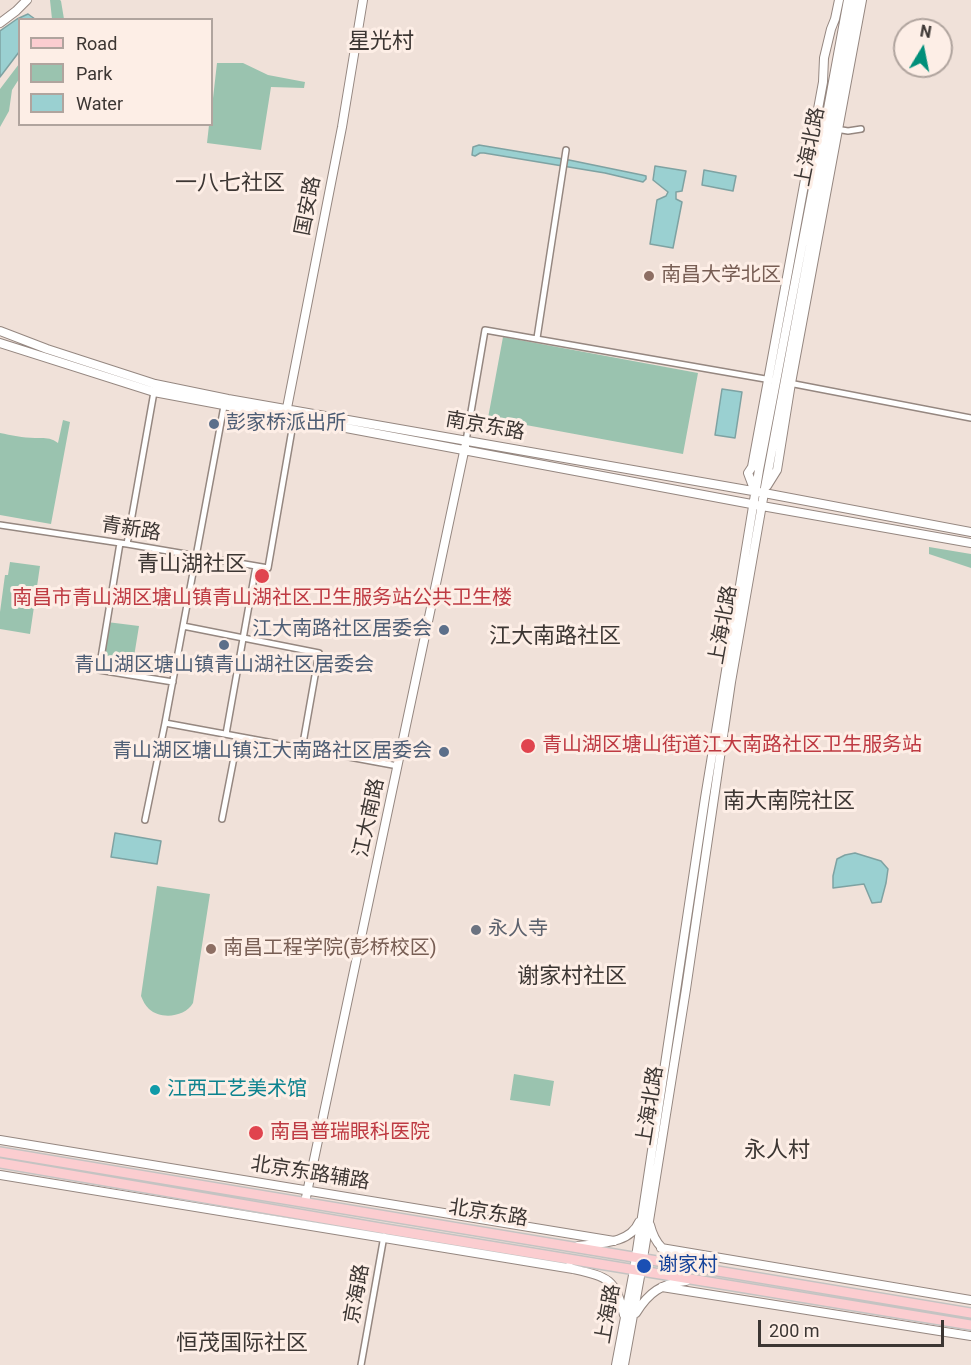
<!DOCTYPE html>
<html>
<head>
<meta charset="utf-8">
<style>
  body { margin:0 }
  #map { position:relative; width:971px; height:1365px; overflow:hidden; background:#f0e1d9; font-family:Roboto,sans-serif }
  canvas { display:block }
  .legend { position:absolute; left:18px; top:18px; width:195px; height:108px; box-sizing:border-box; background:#fdeee6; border:2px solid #b0a49e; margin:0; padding:8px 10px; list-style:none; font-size:18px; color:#3c3633 }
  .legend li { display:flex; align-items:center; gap:12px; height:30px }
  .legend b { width:30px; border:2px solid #b0a49e }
  .north { position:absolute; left:893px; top:18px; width:60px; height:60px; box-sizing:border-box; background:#fdeee6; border:2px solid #b0a49e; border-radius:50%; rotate:10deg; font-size:16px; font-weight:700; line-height:24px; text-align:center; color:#3c3633 }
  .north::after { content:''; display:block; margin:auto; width:21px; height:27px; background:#008f7a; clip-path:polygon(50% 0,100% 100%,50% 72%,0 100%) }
  .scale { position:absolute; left:758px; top:1320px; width:186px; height:27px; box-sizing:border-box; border:3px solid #3c3633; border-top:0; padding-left:8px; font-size:18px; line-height:21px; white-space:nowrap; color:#3c3633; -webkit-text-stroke:4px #fdeee6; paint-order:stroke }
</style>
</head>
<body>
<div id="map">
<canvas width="971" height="1365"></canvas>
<ul class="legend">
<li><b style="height:8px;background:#fbcdd0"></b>Road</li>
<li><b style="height:16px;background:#9ac3af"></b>Park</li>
<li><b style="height:16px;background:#9ad0d1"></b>Water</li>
</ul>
<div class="north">N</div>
<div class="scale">200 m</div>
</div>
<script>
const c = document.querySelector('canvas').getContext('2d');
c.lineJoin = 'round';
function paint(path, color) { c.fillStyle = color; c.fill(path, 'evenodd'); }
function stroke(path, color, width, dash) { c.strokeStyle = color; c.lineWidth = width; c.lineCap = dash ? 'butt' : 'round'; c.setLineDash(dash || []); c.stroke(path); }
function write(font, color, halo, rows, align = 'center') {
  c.font = font + ' Roboto,"Noto Sans SC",sans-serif'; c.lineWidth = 6; c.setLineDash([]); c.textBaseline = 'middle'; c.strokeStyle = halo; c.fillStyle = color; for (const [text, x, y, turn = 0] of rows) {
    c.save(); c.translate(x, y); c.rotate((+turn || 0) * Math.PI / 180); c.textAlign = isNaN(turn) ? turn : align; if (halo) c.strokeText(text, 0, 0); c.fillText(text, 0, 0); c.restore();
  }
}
const green = new Path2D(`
  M50,0H60L61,1L64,19H52Z
  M217,63H243L268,75L305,82L304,88L271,87L261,150L207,143L209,125L212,124V107Z
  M19,64V79L12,90L9,111L0,127V89Z
  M503,337L698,373L683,454L488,418Z
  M63,420L70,422L51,524L0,515V433C11,435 23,438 35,438C44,438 50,437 58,443Z
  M929,547L971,554V568L929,554Z
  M10,562L40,566L30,634L0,629V612L5,575H8Z
  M107,622L139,626L131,675L99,670Z
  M157,886L210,894L193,1003C185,1017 161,1020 149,1009C145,1005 143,1001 141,996Z
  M514,1074L554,1081L550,1106L510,1100Z`);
const water = new Path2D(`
  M28,14L35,19L20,20L19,52L0,77V31L17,19Z
  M479,145L569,160L642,175L646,176V179L643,182L605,173L484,153H480L475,156L472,155L473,147Z
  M655,166L686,171L682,191L676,192V199L682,202L673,248L650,244L657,200L666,196L668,192L653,180Z
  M704,170L736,176L733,191L702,185Z
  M722,389L742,392L735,438L715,435Z
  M115,833L161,841L157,864L111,857Z
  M855,853L881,861L888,869L886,883L881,902L872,903L864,884L833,888V876L837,859L845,855Z`);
const street = new Path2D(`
  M836,129L848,131L861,129
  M537,338L566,150
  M789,383L971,418
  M224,406L165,723L398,766
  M466,441L485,330L771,380
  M0,525L127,544L268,568L294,418
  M120,543L99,670L173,682
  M127,544L154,392
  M183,626L319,653L302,749
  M226,734L256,566
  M222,819L238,737
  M145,820L165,723
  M361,1365L384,1236`);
const secondary = new Path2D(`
  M0,23L16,11L27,0
  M0,331L47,349L155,384L228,399L764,493L971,532
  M0,343L154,392L762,506L971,543
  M286,413L342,127L363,0
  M767,486L777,470L791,383L862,0
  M754,489L748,473L752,467L823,82L824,58L831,29L835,19L839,0
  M0,1140L614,1241
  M0,1175L573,1269
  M305,1202L465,447
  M650,1225C656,1249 668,1253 687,1264
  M578,1246C599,1243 630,1244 639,1222
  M661,1248L971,1300
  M569,1267L573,1269C608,1277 615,1278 624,1315
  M662,1287L971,1336
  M636,1313C649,1292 661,1284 686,1281
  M616,1365L634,1270L705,798L759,470L823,136L848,0
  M624,1365L641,1271L686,989L731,682L764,493L856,0`);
const primary = new Path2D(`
  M0,1152L971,1313
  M0,1163L386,1229L971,1325`);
const markers = [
  [649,276,6,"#8d6e63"],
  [214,424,6,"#5c6f8a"],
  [262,576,8,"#e0444e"],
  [444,630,6,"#5c6f8a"],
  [224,645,6,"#5c6f8a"],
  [528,746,8,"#e0444e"],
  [444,752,6,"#5c6f8a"],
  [476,930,6,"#6b7280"],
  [211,949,6,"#8d6e63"],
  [155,1090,6,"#0f9aa8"],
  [256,1133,8,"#e0444e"],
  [644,1266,8,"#1a4fb4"]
];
const streetNames = [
  ["上海北路",811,147,-79],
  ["国安路",309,206,-79],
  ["南京东路",485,427,10],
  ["青新路",131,530,9],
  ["上海北路",724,625,-80],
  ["江大南路",370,818,-78],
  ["上海北路",651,1106,-81],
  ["北京东路辅路",310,1174,9],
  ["北京东路",488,1214,9],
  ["京海路",358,1294,-80],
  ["上海路",609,1314,-80]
];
const educationNames = [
  ["南昌大学北区",661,276],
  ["南昌工程学院(彭桥校区)",223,949]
];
const serviceNames = [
  ["彭家桥派出所",226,424,"left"],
  ["江大南路社区居委会",432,630],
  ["青山湖区塘山镇青山湖社区居委会",224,666,"center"],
  ["青山湖区塘山镇江大南路社区居委会",432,752]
];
const healthNames = [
  ["南昌市青山湖区塘山镇青山湖社区卫生服务站公共卫生楼",262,599,"center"],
  ["青山湖区塘山街道江大南路社区卫生服务站",542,746],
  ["南昌普瑞眼科医院",270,1133]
];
const worshipNames = [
  ["永人寺",488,930]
];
const cultureNames = [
  ["江西工艺美术馆",167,1090]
];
const transitNames = [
  ["谢家村",658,1266]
];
const quarterNames = [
  ["星光村",381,42],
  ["一八七社区",230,184],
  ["青山湖社区",192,565],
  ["江大南路社区",555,637],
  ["南大南院社区",789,802],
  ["谢家村社区",572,977],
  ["永人村",777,1151],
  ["恒茂国际社区",242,1344]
];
paint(green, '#9ac3af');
paint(water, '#9ad0d1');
stroke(water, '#7ea2a2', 1.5);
stroke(street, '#958780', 8);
stroke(secondary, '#958780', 10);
stroke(primary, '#c4c3c2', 12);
stroke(street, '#fff', 5);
stroke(secondary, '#fff', 8);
stroke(primary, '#fbcdd0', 9);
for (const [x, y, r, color] of markers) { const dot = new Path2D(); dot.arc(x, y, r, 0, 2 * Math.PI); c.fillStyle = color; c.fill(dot); stroke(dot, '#fdeee6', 2); }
write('20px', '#3c3633', '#fdeee6', streetNames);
write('20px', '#785e54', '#fdeee6', educationNames, 'left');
write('20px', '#4e5e75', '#fdeee6', serviceNames, 'right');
write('20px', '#be3a42', '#fdeee6', healthNames, 'left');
write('20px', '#5b616d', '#fdeee6', worshipNames, 'left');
write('20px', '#0d838f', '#fdeee6', cultureNames, 'left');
write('20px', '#164399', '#fdeee6', transitNames, 'left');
write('22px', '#3c3633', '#fdeee6', quarterNames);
</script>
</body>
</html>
